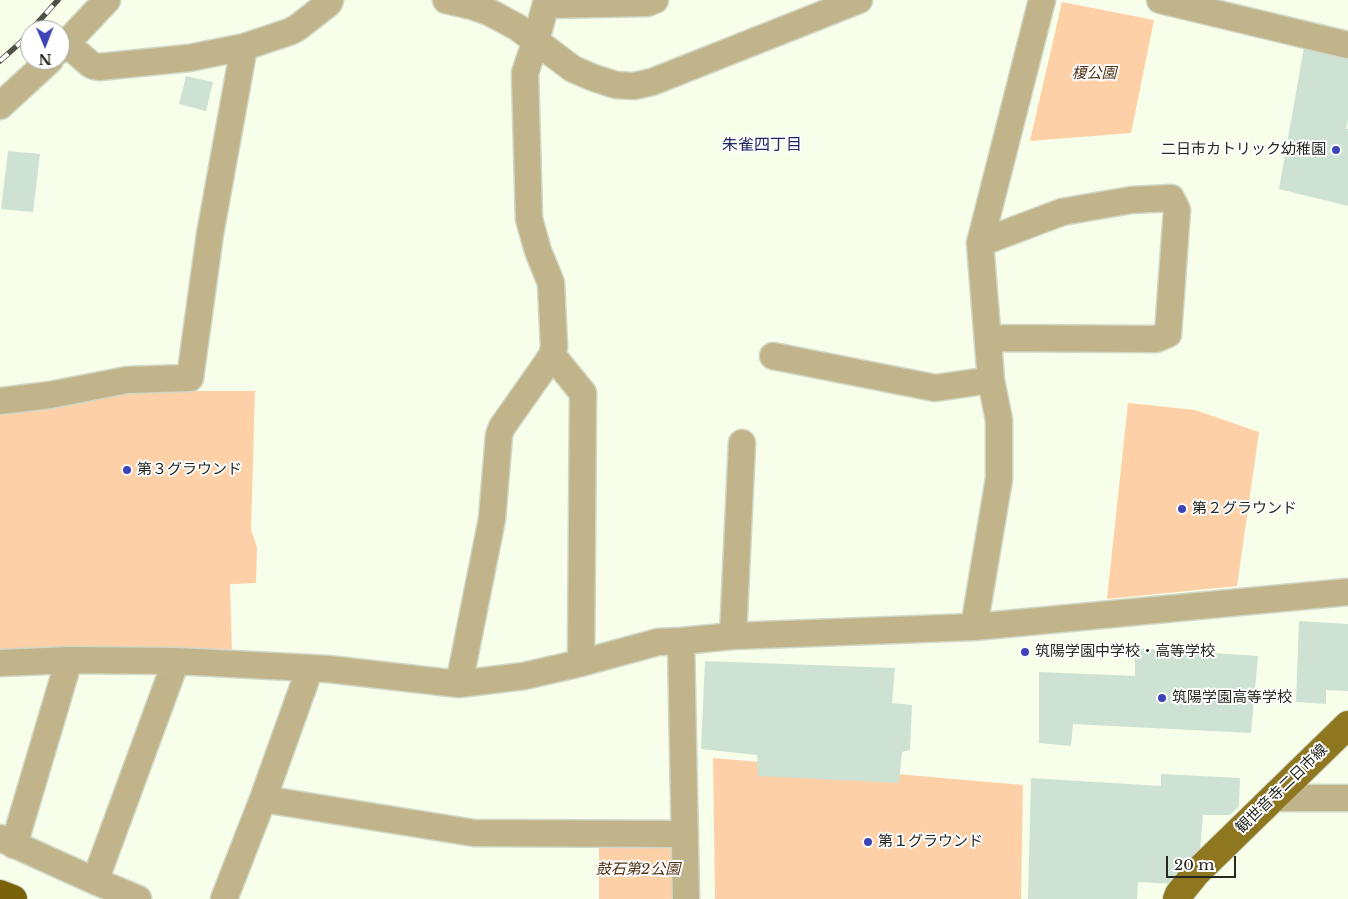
<!DOCTYPE html>
<html>
<head>
<meta charset="utf-8">
<style>
  body { margin:0 }
  #map { position:relative; width:1348px; height:899px; overflow:hidden; background:#f7fee9; font-family:"Libre Baskerville",serif }
  canvas { display:block }
  .north { position:absolute; left:20px; top:20px; width:50px; height:50px; box-sizing:border-box; background:#fff; border:1px solid #a8a9a6; border-radius:50%; rotate:179deg; font-size:14px; font-weight:700; line-height:20px; text-align:center; color:#262821 }
  .north::after { content:''; display:block; margin:auto; width:18px; height:22px; background:#3e44b8; clip-path:polygon(50% 0,100% 100%,50% 72%,0 100%) }
  .scale { position:absolute; left:1166px; top:856px; width:70px; height:22px; box-sizing:border-box; border:2px solid #262821; border-top:0; padding-left:6px; font-size:15px; line-height:18px; white-space:nowrap; color:#262821; -webkit-text-stroke:4px #fff; paint-order:stroke }
</style>
</head>
<body>
<div id="map">
<canvas width="1348" height="899"></canvas>
<div class="north">N</div>
<div class="scale">20 m</div>
</div>
<script>
const c = document.querySelector('canvas').getContext('2d');
c.lineJoin = 'round';
function paint(path, color) { c.fillStyle = color; c.fill(path, 'evenodd'); }
function stroke(path, color, width, dash) { c.strokeStyle = color; c.lineWidth = width; c.lineCap = dash ? 'butt' : 'round'; c.setLineDash(dash || []); c.stroke(path); }
function write(font, color, halo, rows, align = 'center') {
  c.font = font + ' "Libre Baskerville","Noto Sans JP",serif'; c.lineWidth = 4; c.setLineDash([]); c.textBaseline = 'middle'; c.strokeStyle = halo; c.fillStyle = color; for (const [text, x, y, turn = 0] of rows) {
    c.save(); c.translate(x, y); c.rotate((+turn || 0) * Math.PI / 180); c.textAlign = isNaN(turn) ? turn : align; if (halo) c.strokeText(text, 0, 0); c.fillText(text, 0, 0); c.restore();
  }
}
const green = new Path2D(`
  M1062,2L1154,20L1131,133L1030,141Z
  M170,391H255L251,530L257,547L256,583L230,584L232,654L0,649V410L115,394Z
  M1128,403L1195,410L1259,432L1237,586L1107,599Z
  M713,758L1023,785L1021,899H715Z
  M599,840L677,841V899H599Z`);
const building = new Path2D(`
  M1304,47L1348,55V120L1346,129H1348V206L1279,189Z
  M186,76L213,82L206,111L179,104Z
  M8,151L40,154L33,212L1,209Z
  M1299,621L1348,624V691L1326,690V704L1296,702Z
  M1135,648L1258,656L1251,733L1073,724L1071,746L1039,743V672L1135,676Z
  M705,661L895,668L892,703L912,705L910,750L902,752L899,783L758,776L757,755L701,749Z
  M1161,774L1240,778L1239,806L1230,815H1203L1200,851L1175,884L1138,882L1137,899H1028L1031,778L1161,786Z`);
const minor = new Path2D(`
  M446,0L472,6L489,12L517,27L573,69L594,78L616,85L634,86L652,82L859,0
  M1160,0L1348,45
  M547,5L647,3L655,0
  M67,44L90,64L94,66L99,67L189,58L244,47L289,32L297,28L329,3L330,0
  M60,50L107,0
  M0,106L50,60
  M980,243L1062,212L1131,200L1171,198L1177,210L1168,334L1156,339L988,338
  M552,355L583,393L581,663
  M773,356L935,388L991,380
  M0,401L50,395L127,380L190,378L210,234L244,47
  M974,627L999,479V420L991,380L980,243L1042,0
  M733,636L742,443
  M681,641L686,899
  M0,663L69,660L176,661L328,669L459,684L524,676L581,663L658,642L681,641L733,636L974,627L1348,592
  M459,684L492,519L499,435L502,427L547,363L552,355L554,347L551,283L538,251L529,219L525,73L536,40L547,0
  M1273,798H1348
  M263,799L474,833L685,834
  M0,838L95,881L138,899
  M14,845L69,660
  M95,881L176,661
  M224,899L263,799L310,668`);
const major = new Path2D(`
  M1177,899L1179,894L1196,873L1348,725`);
const highway = new Path2D(`
  M0,894L13,899`);
const rail = new Path2D(`
  M31,30L58,0
  M0,61L20,43L30,32`);
const markers = [
  [1336,150,5,"#3e44b8"],
  [127,470,5,"#3e44b8"],
  [1182,509,5,"#3e44b8"],
  [1025,652,5,"#3e44b8"],
  [1162,698,5,"#3e44b8"],
  [868,842,5,"#3e44b8"]
];
const parkNames = [
  ["榎公園",1094,74],
  ["鼓石第2公園",638,870]
];
const poiNames = [
  ["二日市カトリック幼稚園",1326,150,"right"],
  ["第３グラウンド",137,470],
  ["第２グラウンド",1192,509],
  ["筑陽学園中学校・高等学校",1035,652],
  ["筑陽学園高等学校",1172,698],
  ["第１グラウンド",878,842]
];
const streetNames = [
  ["観世音寺二日市線",1282,789,-44]
];
const neighbourhoodNames = [
  ["朱雀四丁目",762,145]
];
paint(green, '#fed0a8');
paint(building, '#cee2d3');
stroke(minor, '#d1d7c5', 29);
stroke(major, '#d1d7c5', 30);
stroke(highway, '#d1d7c5', 30);
stroke(minor, '#c1b48b', 26);
stroke(major, '#8f771f', 28);
stroke(highway, '#796209', 28);
stroke(rail, '#4e5147', 5.5);
stroke(rail, '#fff', 4, [11]);
for (const [x, y, r, color] of markers) { const dot = new Path2D(); dot.arc(x, y, r, 0, 2 * Math.PI); c.fillStyle = color; c.fill(dot); stroke(dot, '#fff', 2); }
write('italic 15px', '#533417', '#fff', parkNames);
write('15px', '#262821', '#fff', poiNames, 'left');
write('15px', '#262821', '#fff', streetNames);
write('16px', '#222760', '#fff', neighbourhoodNames);
</script>
</body>
</html>
